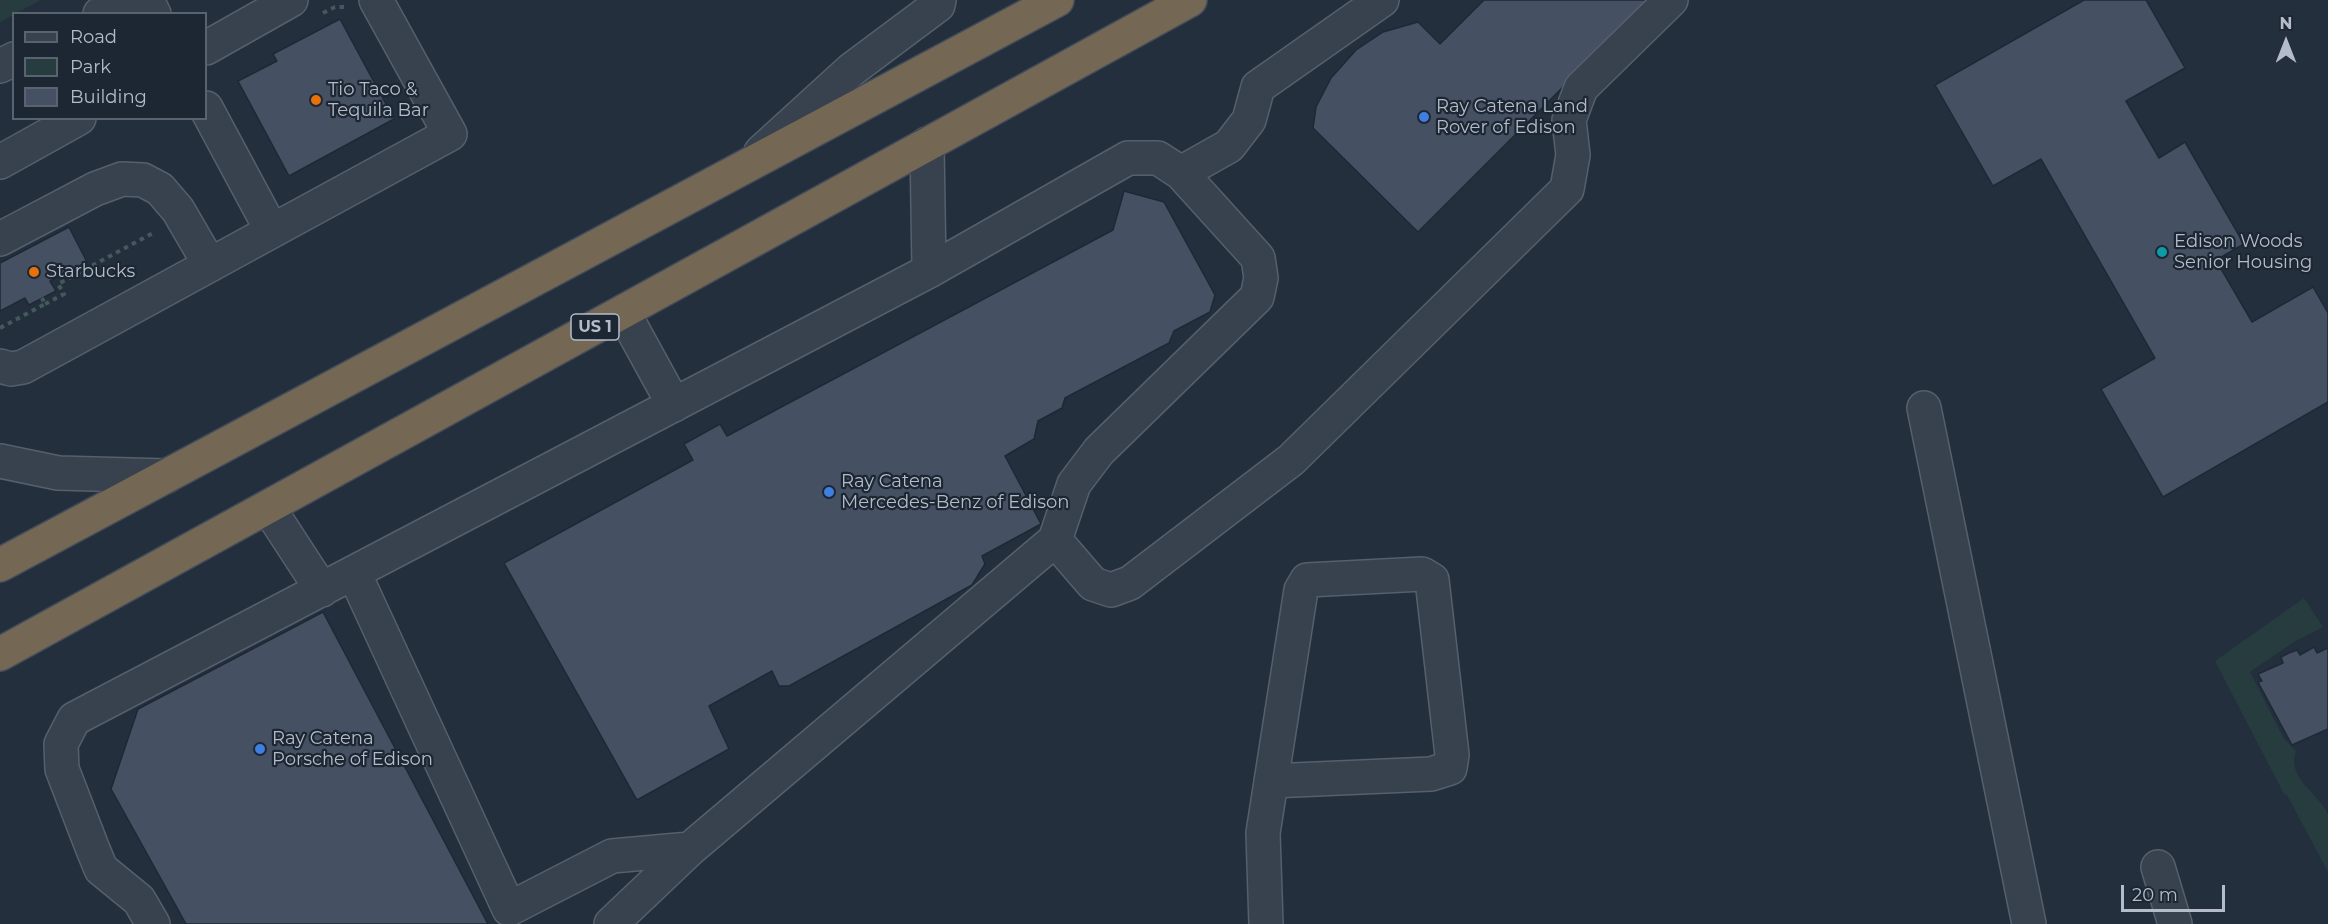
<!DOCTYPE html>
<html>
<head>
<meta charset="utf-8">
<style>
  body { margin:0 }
  #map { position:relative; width:2328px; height:924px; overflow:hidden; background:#242f3e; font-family:Montserrat,sans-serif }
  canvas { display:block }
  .legend { position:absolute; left:12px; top:12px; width:195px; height:108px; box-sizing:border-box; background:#1d2633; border:2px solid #59626f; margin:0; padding:8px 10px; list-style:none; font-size:18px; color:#b4bcc9 }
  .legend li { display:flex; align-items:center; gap:12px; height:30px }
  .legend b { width:30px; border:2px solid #59626f }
  .north { position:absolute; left:2256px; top:12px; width:60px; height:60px; -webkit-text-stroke:4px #1d2633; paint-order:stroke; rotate:0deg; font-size:16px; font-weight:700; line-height:24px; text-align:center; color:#b4bcc9 }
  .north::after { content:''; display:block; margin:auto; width:21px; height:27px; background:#b4bcc9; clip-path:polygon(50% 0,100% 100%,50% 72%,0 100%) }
  .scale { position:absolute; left:2121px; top:885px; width:104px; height:27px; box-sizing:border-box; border:3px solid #b4bcc9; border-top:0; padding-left:8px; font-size:18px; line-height:21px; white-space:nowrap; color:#b4bcc9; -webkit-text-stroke:4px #1d2633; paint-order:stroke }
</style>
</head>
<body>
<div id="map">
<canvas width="2328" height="924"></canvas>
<ul class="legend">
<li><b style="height:8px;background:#38414e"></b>Road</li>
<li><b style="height:16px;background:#263c3f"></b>Park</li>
<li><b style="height:16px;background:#455162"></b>Building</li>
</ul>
<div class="north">N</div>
<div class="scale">20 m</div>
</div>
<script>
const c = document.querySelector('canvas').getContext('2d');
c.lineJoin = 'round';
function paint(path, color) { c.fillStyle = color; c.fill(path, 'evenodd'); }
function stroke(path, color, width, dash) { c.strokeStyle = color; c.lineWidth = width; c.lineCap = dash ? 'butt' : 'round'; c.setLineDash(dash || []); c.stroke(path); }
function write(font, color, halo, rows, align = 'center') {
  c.font = font + ' Montserrat,sans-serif'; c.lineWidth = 4.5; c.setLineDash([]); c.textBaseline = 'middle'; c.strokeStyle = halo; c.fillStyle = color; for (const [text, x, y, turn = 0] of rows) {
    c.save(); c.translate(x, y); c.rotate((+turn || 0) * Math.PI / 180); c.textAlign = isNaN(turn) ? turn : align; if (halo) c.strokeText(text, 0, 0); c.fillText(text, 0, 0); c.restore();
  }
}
const green = new Path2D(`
  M0,0H41L0,22Z
  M2304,598L2323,627L2294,642L2250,672L2284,739L2296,751C2286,779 2319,792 2328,815C2328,825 2328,860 2328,872L2287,795L2284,794L2215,661Z`);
const building = new Path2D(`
  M1484,0H1650L1418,232L1313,128L1316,107L1331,78L1356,50L1383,32L1418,22L1440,44Z
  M2084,0H2146L2185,68L2126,101L2159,158L2185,142L2244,244L2216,260L2252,322L2313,287L2328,313V402L2163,497L2101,389L2155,358L2041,159L1993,186L1935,85Z
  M340,19L394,119L289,176L238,81L277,61L273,54Z
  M1124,191L1164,202L1215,295L1210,312L1174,331L1169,343L1065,398L1062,408L1038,421L1034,439L1005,456L1041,524L982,556L985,564L972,585L789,686H779L772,671L709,706L729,749L637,800L504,563L693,460L684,444L720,424L727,436L1113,230Z
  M69,227L87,262L50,281L56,291L29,305L25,298L0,311V263Z
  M323,612L488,924H186L111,789L138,709Z
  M2314,647L2317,653L2328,648V729L2292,745L2258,682L2262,681L2258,674L2283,663L2281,657L2289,653L2297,650L2300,655Z`);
const path = new Path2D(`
  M323,13L335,7H344
  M45,304L64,294L58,284L153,233
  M0,328L45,304L42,298`);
const minor = new Path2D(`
  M147,0L154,14
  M100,14L126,0
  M206,48L291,0
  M0,66L14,59
  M206,108L272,231L450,134L376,0
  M927,144L929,271
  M761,152L851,70L938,5L939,0
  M0,162L79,118
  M1181,173L1229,146L1249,120L1258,87L1382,0
  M0,239L95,189L122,179L143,180L160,189L178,210L210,265
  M623,312L674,405
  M0,366L11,369L23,367L272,231
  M1924,408L2029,924
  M0,461L58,473L167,476
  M268,507L322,590
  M1055,540L1093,584L1111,590L1130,583L1291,460L1567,189L1573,155L1569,120L1581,88L1671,0
  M354,573L509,909L612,856L690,849
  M2158,867L2175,924
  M153,924L139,900L101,869L92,847L62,769L61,744L74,719L929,271L1128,158H1158L1181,173L1258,258L1261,278L1257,297L1099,451L1074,484L1055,540L690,849L611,924
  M1266,924L1263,833L1301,590L1307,580L1422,574L1432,580L1452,755L1450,768L1431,774L1271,781`);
const highway = new Path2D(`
  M0,565L1057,0
  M0,654L1190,0`);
const markers = [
  [316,100,6,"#e8710a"],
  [1424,117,6,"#3f7fe0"],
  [2162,252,6,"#0f9aa8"],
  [34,272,6,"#e8710a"],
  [829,492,6,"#3f7fe0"],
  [260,749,6,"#3f7fe0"]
];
const shields = [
  [595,327,48]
];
const shieldNames = [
  ["US 1",595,327]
];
const poiNames = [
  ["Tio Taco &",328,90],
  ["Tequila Bar",328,111],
  ["Ray Catena Land",1436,107],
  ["Rover of Edison",1436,128],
  ["Edison Woods",2174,242],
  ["Senior Housing",2174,263],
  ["Starbucks",46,272],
  ["Ray Catena",841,482],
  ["Mercedes-Benz of Edison",841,503],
  ["Ray Catena",272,739],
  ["Porsche of Edison",272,760]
];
paint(green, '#263c3f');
paint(building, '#455162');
stroke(building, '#1f2835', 1.5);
stroke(minor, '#565f6c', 36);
stroke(highway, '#434c59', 36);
stroke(path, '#44595c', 4, [4.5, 4.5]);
stroke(minor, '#38414e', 33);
stroke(highway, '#746855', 33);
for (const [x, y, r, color] of markers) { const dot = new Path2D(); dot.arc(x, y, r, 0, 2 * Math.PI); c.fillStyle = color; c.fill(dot); stroke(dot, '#1d2633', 2); }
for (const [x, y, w] of shields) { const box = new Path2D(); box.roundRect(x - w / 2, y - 13, w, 26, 4.5); c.fillStyle = '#1d2633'; c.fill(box); stroke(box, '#b4bcc9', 1.5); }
write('bold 16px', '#b4bcc9', null, shieldNames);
write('18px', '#b4bcc9', '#1d2633', poiNames, 'left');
</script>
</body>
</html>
